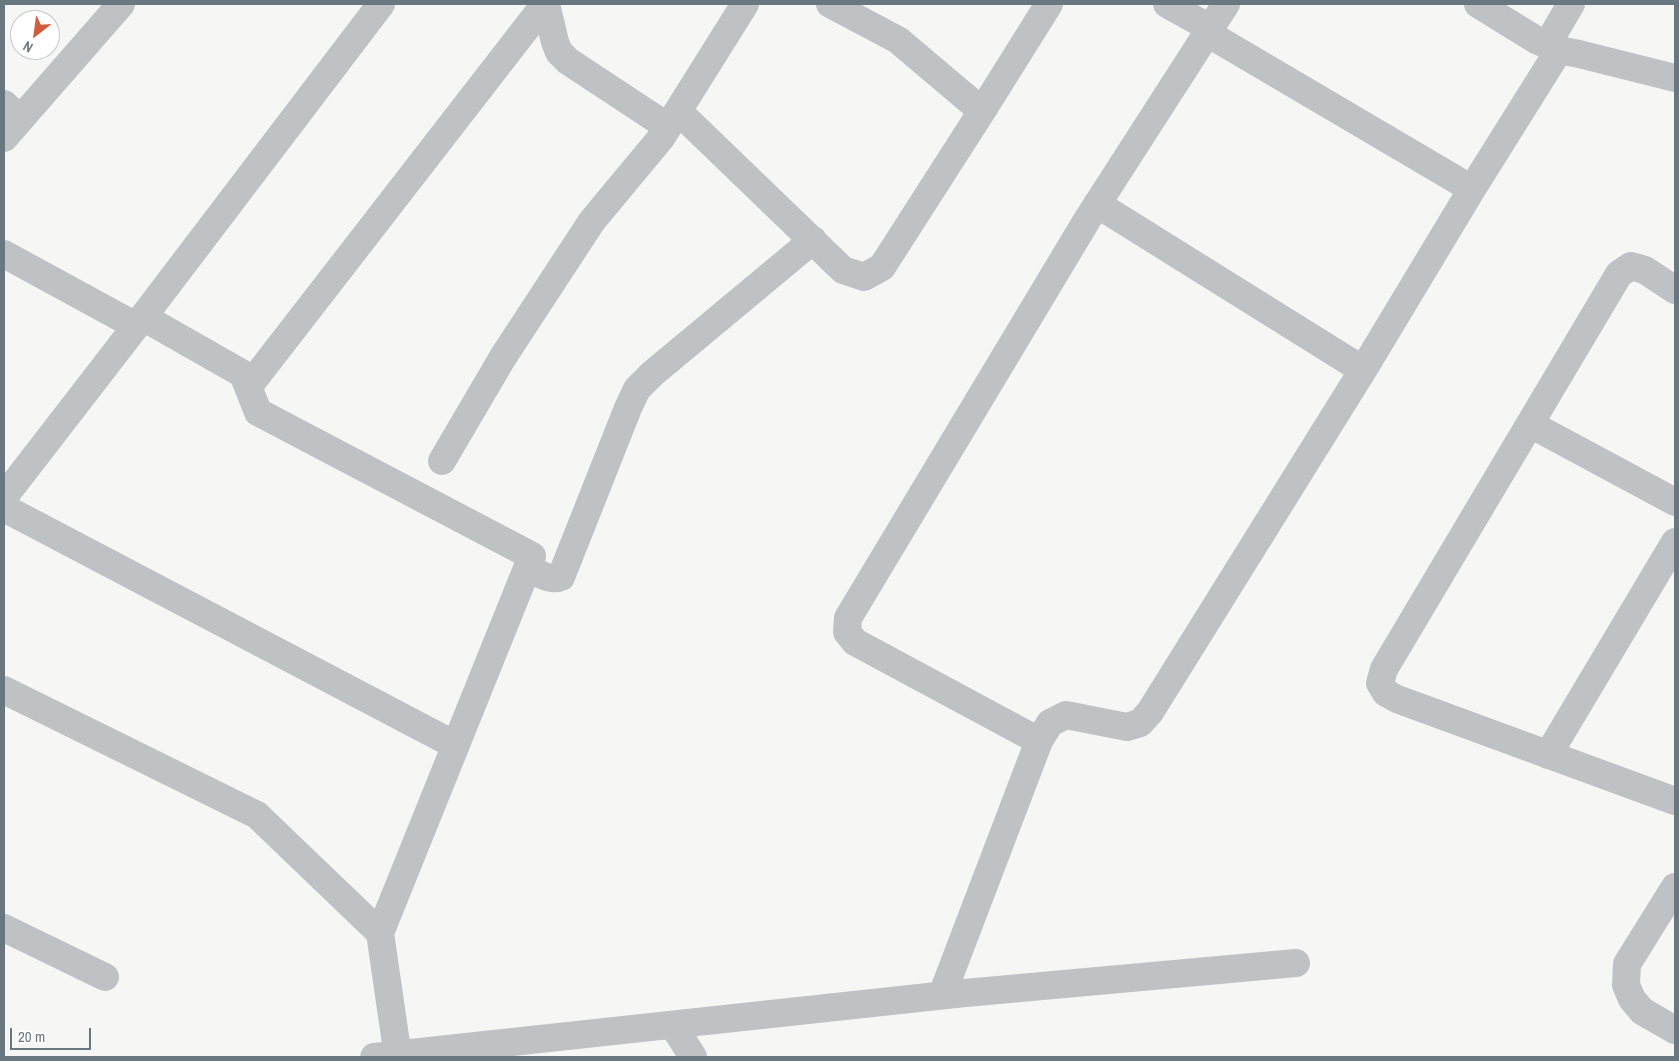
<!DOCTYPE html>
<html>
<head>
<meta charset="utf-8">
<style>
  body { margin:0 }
  #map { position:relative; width:1679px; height:1061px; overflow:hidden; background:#f6f6f4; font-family:"Archivo Narrow",sans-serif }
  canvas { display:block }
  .frame { position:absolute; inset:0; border:5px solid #697781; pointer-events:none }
  .north { position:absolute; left:10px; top:10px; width:50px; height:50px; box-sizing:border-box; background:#fff; border:1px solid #c3c9cd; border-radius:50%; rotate:210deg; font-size:14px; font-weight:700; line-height:20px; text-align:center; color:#697781 }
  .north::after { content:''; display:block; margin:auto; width:18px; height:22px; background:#d05d3b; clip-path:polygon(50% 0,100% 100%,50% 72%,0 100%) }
  .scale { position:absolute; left:10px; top:1028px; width:81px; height:22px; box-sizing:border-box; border:2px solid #697781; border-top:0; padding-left:6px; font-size:15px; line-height:18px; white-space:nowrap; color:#697781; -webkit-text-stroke:4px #fff; paint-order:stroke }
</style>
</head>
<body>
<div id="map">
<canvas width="1679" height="1061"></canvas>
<div class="frame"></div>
<div class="north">N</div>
<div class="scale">20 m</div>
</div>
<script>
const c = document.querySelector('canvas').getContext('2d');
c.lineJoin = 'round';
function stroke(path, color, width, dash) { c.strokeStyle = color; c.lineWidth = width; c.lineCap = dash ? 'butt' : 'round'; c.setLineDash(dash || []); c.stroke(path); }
const minor = new Path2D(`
  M546,4L555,42L559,52L568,61L668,127
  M830,4L898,40L982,111
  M1167,4L1210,28
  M1478,4L1538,41L1559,50L1579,54L1675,78
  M1207,33L1472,189
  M1547,45L1571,4
  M4,104L20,119
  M678,111L843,270L864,277L882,267L982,111L1049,4
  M4,138L121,4
  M1097,204L1363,370
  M4,254L136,326
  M1675,290L1645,270L1631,266L1619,274L1384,669L1380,683L1386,693L1397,699L1675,801
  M143,317L381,4
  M249,386L545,4
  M1530,424L1675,502
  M442,461L503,357L592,221L661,138L745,4
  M4,497L143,317L243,374L258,412L532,556L380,933
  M4,508L455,745
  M527,568C537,572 551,582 561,577L628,408L637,389L652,374L813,240
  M4,690L257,815L380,933L398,1057
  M1039,741L855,642L847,632L848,618L1087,220L1226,4
  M1548,755L1675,542
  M1675,887L1627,964L1626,985L1632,999L1642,1011L1675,1030
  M4,928L105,977
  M942,995L1039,741L1050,723L1066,715L1127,727L1140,723L1150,712L1363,370L1472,189L1559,50
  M673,1025L693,1057
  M374,1057L965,993L1296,963`);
stroke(minor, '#bec2c5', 28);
</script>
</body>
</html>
